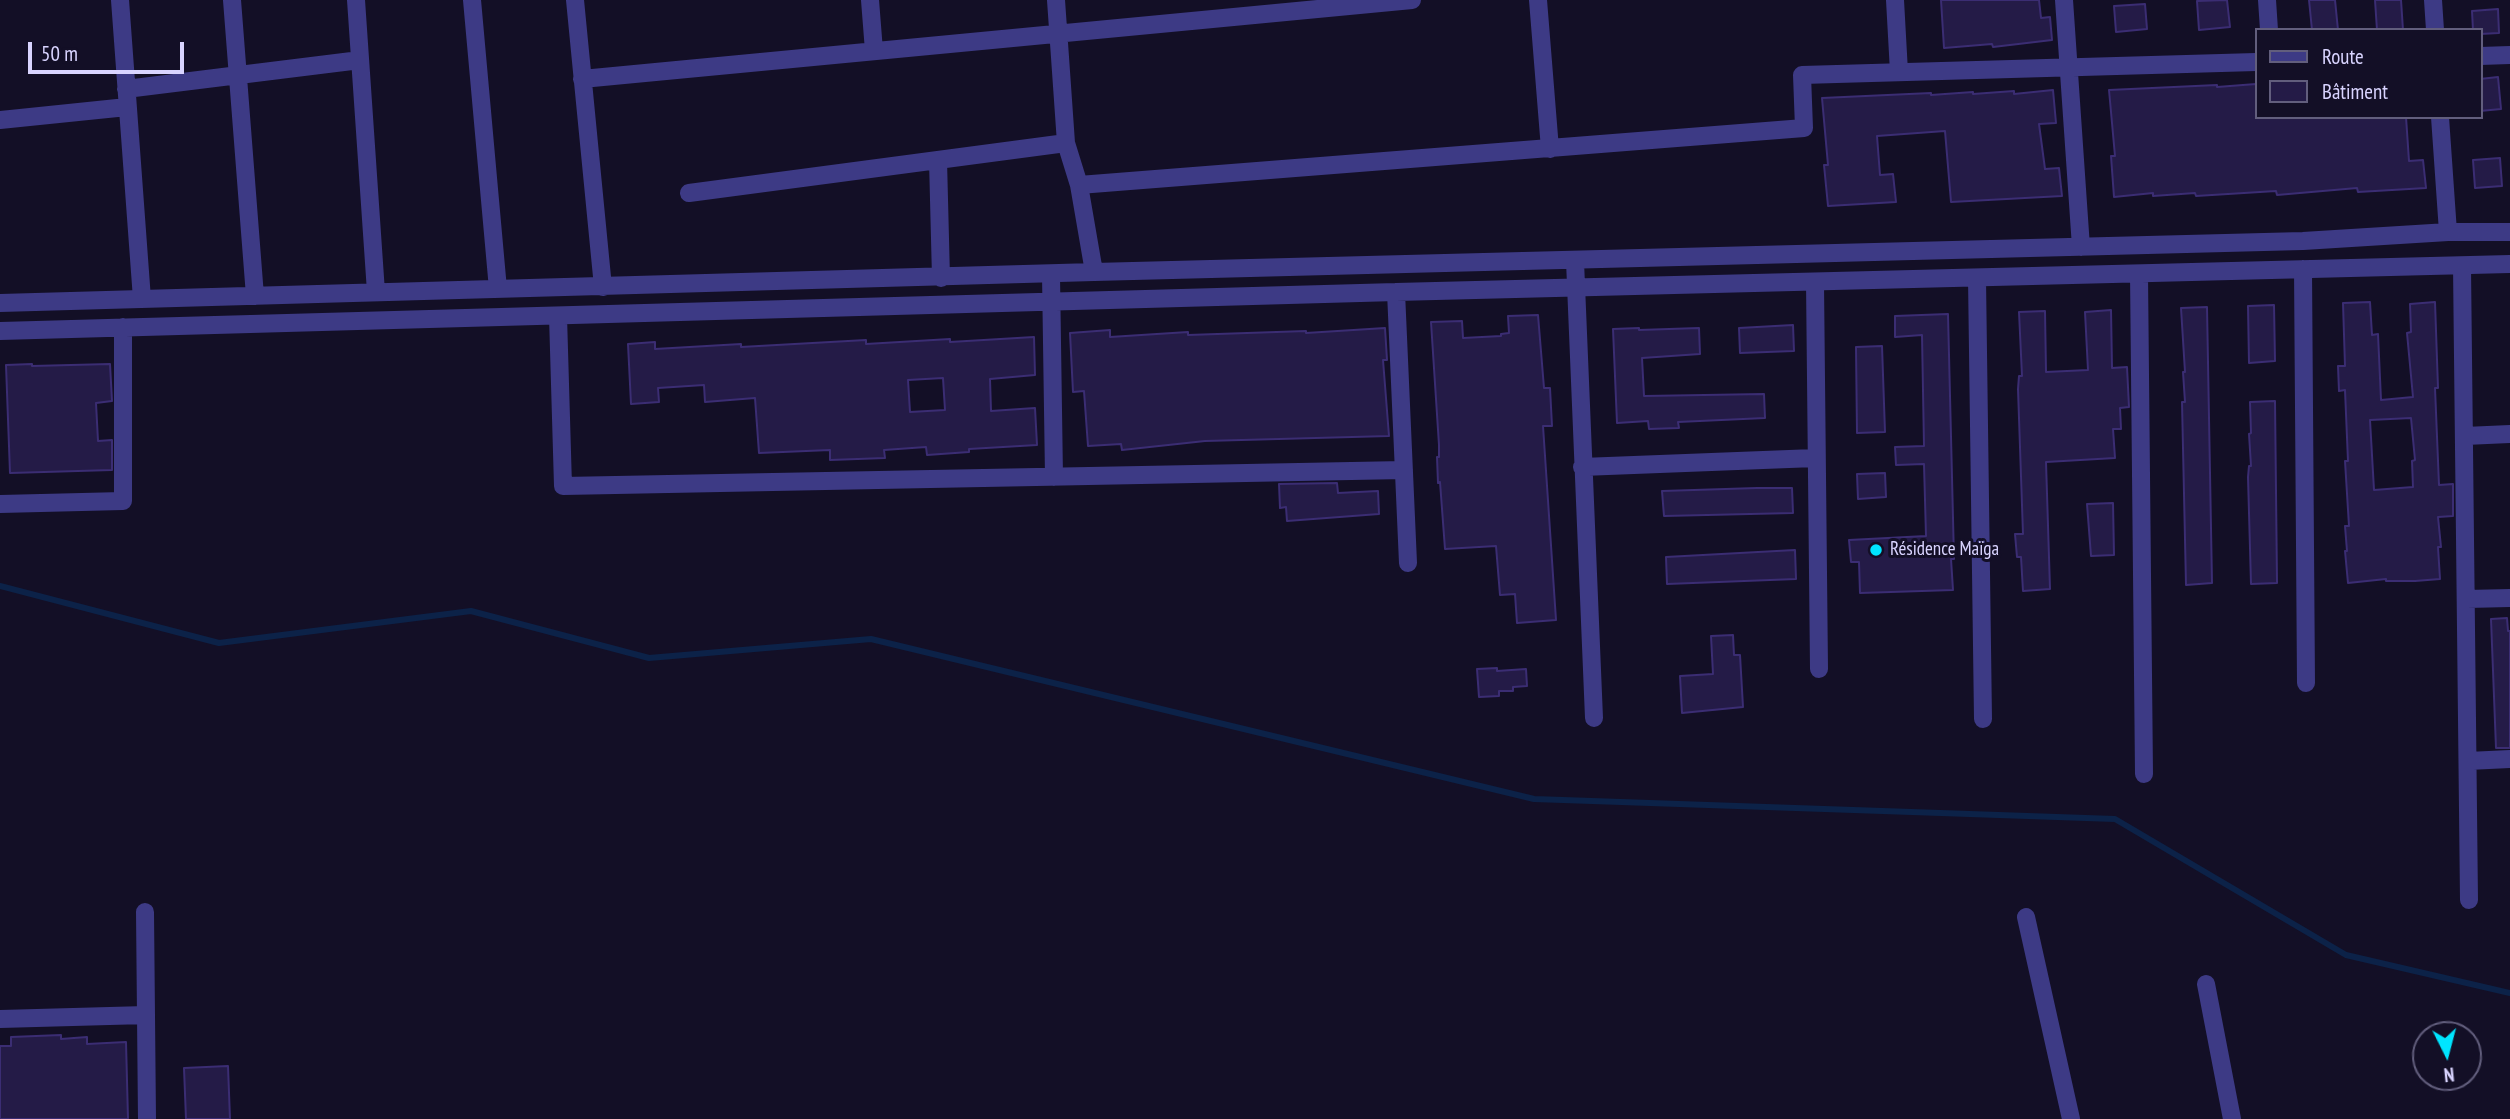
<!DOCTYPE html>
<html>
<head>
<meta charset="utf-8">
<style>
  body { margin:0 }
  #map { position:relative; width:2510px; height:1119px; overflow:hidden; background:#130f26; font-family:"PT Sans Narrow",sans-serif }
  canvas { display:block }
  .legend { position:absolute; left:2255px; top:28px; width:228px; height:91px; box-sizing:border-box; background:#130f26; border:2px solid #625e7d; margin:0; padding:9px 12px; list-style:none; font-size:21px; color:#d9d4ff }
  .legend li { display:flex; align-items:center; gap:14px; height:35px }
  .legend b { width:35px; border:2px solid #625e7d }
  .north { position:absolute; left:2412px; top:1021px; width:70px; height:70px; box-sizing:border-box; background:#130f26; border:2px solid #625e7d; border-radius:50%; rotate:174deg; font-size:19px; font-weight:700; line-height:28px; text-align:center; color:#d9d4ff }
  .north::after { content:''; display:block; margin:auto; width:24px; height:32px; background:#00e5ff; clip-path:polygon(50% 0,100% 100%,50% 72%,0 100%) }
  .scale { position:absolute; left:28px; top:42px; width:156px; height:32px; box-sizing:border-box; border:4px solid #d9d4ff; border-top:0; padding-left:9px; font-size:21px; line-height:24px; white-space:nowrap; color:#d9d4ff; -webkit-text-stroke:5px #130f26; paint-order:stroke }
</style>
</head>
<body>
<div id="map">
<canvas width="2510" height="1119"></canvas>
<ul class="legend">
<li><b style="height:9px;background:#3d3a85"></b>Route</li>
<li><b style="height:19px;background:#241b47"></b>Bâtiment</li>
</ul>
<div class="north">N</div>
<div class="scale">50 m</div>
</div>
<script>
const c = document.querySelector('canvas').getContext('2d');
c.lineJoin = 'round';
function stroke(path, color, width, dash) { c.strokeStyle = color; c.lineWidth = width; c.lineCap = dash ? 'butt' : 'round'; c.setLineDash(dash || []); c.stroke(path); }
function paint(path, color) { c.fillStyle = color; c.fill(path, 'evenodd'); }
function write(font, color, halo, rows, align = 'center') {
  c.font = font + ' "PT Sans Narrow",sans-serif'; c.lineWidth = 6; c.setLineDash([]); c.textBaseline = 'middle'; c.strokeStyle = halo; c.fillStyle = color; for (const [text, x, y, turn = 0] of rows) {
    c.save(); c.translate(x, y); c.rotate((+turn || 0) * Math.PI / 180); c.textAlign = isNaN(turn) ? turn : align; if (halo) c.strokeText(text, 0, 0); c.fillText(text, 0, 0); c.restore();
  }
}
const stream = new Path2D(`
  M0,586L219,643L471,611L649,658L871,639L1534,799L2115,819L2346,955L2510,993`);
const building = new Path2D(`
  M1941,0H2039L2041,18L2050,17L2052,40L1993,47L1992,44L1944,48Z
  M2227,0L2230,27L2199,30L2197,1Z
  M2309,0H2335L2338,30H2312Z
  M2375,0H2401L2403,30H2377Z
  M2145,4L2147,29L2116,32L2114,6Z
  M2498,9L2499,33L2480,34V30H2473L2472,11Z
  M2498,77L2501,109L2480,111V79Z
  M2256,84V117H2406L2409,161L2423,160L2426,188L2358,192L2357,188L2277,195L2276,191L2196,196L2195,193L2153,196V193L2114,197L2111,156H2115L2109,90L2217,85V87Z
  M2053,90L2056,123L2039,124L2045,169L2059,168L2062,196L1951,202L1945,131L1877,136L1880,175L1893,174L1896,202L1828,206L1824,165H1828L1822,98L1931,93V95L1973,92V94L2014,91V94Z
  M2500,158L2502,186L2475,188L2473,160Z
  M2370,302L2372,335L2378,334L2381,400L2413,397L2407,333L2411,332L2410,304L2435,302L2438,388H2435L2439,485L2453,484V516L2438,517L2441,547H2438L2440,579L2415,581H2386V579L2348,583L2345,551H2347L2345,526H2349L2345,461H2348L2345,390L2339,391L2338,366H2345L2343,303ZM2411,418L2415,460L2412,461L2413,487L2374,490L2370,420Z
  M2274,305L2275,361L2249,363L2248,306Z
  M2207,307L2212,583L2186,585L2182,402H2185L2183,372H2185L2181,308Z
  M2111,310L2112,368L2127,367L2129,407L2120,408L2121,429H2113L2115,458L2046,462L2050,589L2023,591L2021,557H2017L2015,534H2023L2018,389L2019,376H2022L2019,312L2045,311L2046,372L2088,370L2085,312Z
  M1948,314L1954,559H1951L1953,590L1860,593L1859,562H1851L1849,540L1926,536L1924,464L1896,465L1895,447L1924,446L1922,335L1895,337V316Z
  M1538,315L1544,388H1550L1552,426H1543L1556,620L1517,623L1515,594L1500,595L1496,546L1445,549L1440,482L1438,483L1437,457H1439V445L1431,322L1462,321L1463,338L1501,336V334L1509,333L1508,316Z
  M1793,325L1794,351L1740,353L1739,328Z
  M1385,328L1387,360H1383L1389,436L1205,441L1122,450L1121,444L1088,446L1084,391L1073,392L1070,333L1110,330V337L1188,332V335L1306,331V333Z
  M1639,328V330L1699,328L1700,354L1642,358L1644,396L1764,394L1765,418L1678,422L1679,428L1649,429L1648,421L1617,423L1613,329Z
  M1034,337L1035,375L990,379L991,411L1035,408L1037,445L969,449V452L927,455L926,447L884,450L885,458L830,460V450L759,453L755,398L705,402L704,385L658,388L659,402L631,404L628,344L655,342V349L741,344V347L866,340V344L950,339V342ZM943,378L945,410L910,412L908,380Z
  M1882,346L1885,432L1857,433L1856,347Z
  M32,364V366L110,364L112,401L96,403L98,441L112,440V470L10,473L6,365Z
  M2275,401L2277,583L2251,584L2248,477L2249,466H2251L2249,434L2251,433L2250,402Z
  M1885,473L1886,497L1858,499L1857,474Z
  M1337,483L1338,493L1378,491L1379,514L1287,521L1286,507L1280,508L1279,484Z
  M1757,488H1792L1793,513L1664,516L1662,491Z
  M2113,503L2114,555L2091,556L2087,504Z
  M1795,550L1796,579L1667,584L1666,557Z
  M2507,618L2508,631H2510V748H2496L2491,619Z
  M1733,635L1734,655H1740L1743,707L1682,713L1680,676L1713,674L1711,636Z
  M1497,668V671L1526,669L1527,686L1513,687V691H1499V696L1479,697L1477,669Z
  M61,1035V1039L87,1037V1044L126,1042L128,1119H0V1046H11V1037Z
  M228,1066L230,1119H186L184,1068Z`);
const minor = new Path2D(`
  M120,0L142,299
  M232,0L255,296
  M356,0L376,292
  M472,0L498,289
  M575,0L603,287
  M870,0L874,51
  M1056,0L1066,143L1079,185L1094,272
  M1538,0L1550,149
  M1895,0L1899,72
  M2064,0L2081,247
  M2267,0L2269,30
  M2433,0L2435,30
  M2480,56L2510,55
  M582,79L1412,0
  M126,89L360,60
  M2440,117L2448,232
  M0,120L127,107
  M938,160L941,278
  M1079,185L1804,128L1802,75L2256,62
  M689,193L1066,143
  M1575,261L1594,718
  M2462,266L2469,900
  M2303,269L2306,683
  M2139,274L2144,774
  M1051,275L1054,477
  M1977,278L1983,719
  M1815,282L1819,669
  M1396,292L1408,563
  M0,303L1094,272L2303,241L2448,232H2510
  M558,316L563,486L1404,470
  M0,331L1396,292L2510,264
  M2465,436L2510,434
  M1582,467L1815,458
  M0,504L123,501V327
  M2467,599L2510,598
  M2468,761L2510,759
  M145,912L147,1119
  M2026,917L2071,1119
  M2206,984L2232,1119
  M0,1019L146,1015`);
const markers = [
  [1876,550,7,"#00e5ff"]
];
const poiNames = [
  ["Résidence Maïga",1890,550]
];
stroke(stream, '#0c2248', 6);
paint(building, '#241b47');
stroke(building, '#3b2d73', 2);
stroke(minor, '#3d3a85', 18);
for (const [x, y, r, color] of markers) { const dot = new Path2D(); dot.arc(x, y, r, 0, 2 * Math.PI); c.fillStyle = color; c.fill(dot); stroke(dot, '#130f26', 2.5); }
write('19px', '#d9d4ff', '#130f26', poiNames, 'left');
</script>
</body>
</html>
